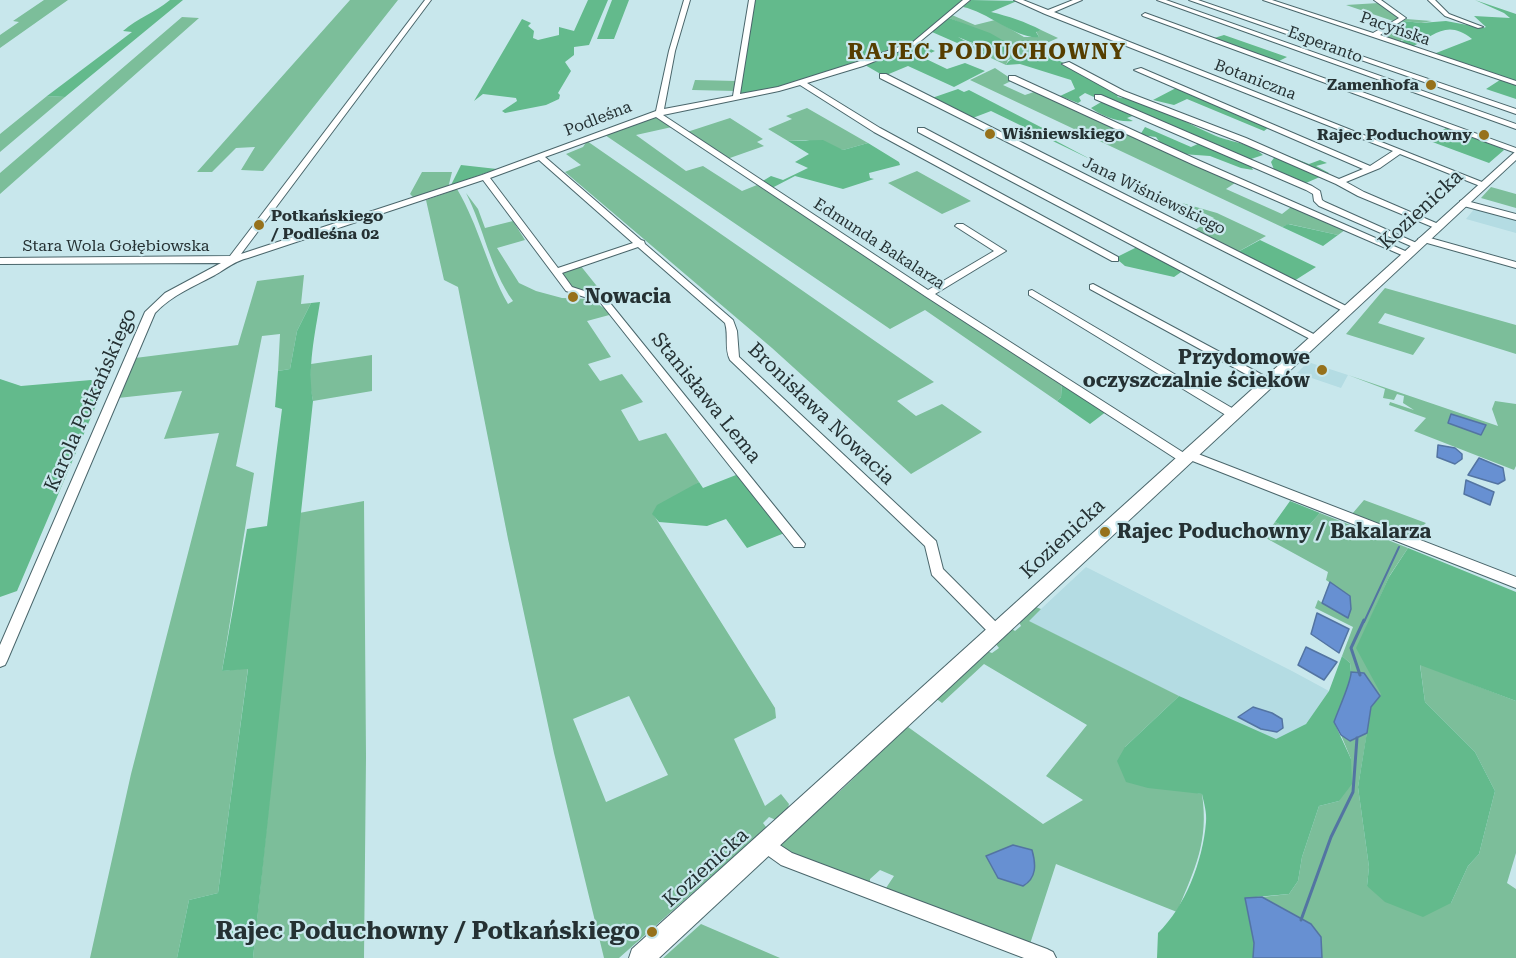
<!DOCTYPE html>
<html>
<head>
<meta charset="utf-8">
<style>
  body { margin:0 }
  canvas { display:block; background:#c8e7ec }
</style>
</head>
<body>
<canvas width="1516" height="958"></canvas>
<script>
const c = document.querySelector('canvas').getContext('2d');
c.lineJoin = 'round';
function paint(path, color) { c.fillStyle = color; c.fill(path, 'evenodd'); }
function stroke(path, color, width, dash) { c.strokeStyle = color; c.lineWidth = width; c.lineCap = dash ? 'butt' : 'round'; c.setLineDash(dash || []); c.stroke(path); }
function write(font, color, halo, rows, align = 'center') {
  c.font = font + ' "Roboto Serif",serif'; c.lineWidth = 4.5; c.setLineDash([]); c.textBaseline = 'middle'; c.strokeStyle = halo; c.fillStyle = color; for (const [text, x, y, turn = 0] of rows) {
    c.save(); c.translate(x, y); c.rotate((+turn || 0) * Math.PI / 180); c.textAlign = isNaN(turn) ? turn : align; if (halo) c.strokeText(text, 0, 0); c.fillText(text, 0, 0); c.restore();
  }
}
const built = new Path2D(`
  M1475,208L1516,219V233L1466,219Z
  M1308,362L1348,375L1341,388L1297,373Z
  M1086,567L1292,671L1329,691L1306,724L1283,748L1028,621Z`);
const green = new Path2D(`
  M44,0H68L0,48V35L19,22L13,21Z
  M350,0H398L263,171L241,170L255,147L236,148L212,172H197Z
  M1379,3L1399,16V19L1393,21L1346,5Z
  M952,15L975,25L995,20L1024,37H1039L1036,31L1041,30L1058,38L1033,49L1025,56L1008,60L1006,65L980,53L984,52L982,50L958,38L997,53L1018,47L949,18Z
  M182,17L199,18L0,194V173Z
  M1406,19L1432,21L1421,23L1404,21L1417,37L1401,40L1404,46L1377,37Z
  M995,68L1013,80L1003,85L1025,95L1037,91L1238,181L1226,189L1282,214L1291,207L1345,230L1338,235L1289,224L1282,227L970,80Z
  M695,80L737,81L735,91L692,90Z
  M47,96L65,97L0,152V134Z
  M807,108L868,143L843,150L806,140L788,141L768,129L792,119L786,116Z
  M656,116L672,127L636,135L686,171L703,166L742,191L757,185L1062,383L1061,397L1057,401L925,310L890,329L605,135Z
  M730,118L763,139L757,142L764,146L727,159L687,132Z
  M587,141L934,382L897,401L916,416L942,404L982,432L911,474L772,348L565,172L581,165L566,154L583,147Z
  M917,171L971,201L942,214L888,183Z
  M422,172H452L448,188L415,199L410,194Z
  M1491,187L1516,194V208L1481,198Z
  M457,189C479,226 487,267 508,304L513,301C490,269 484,228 466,193L478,209L485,228L513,221L525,240L497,248L519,283L536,291L562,298L590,299L613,314L587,321L611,357L588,364L600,381L622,374L643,402L621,410L639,441L666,433L699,482L653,514L775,708L776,718L734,739L765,806L781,794L789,804L788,808L776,820L769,817L763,823L766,827L758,835L619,958H604L554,753L508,539L458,287L444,280L426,200ZM629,696L668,775L606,802L573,719Z
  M1182,203L1217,213L1266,236L1236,253L1193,231L1214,218Z
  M580,265L600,290L590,292L571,287L561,274Z
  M304,275L301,304L311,303L297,331L290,369L278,371L280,334L262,336L236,466L254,473L222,671L248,668L218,893L189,900L177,958H90L131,774L219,433L164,439L182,391L118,398L135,358L238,345L257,281Z
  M1385,288L1516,325V354L1385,313L1378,323L1425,338L1413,355L1346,334Z
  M372,355V391L313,401L310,385L311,364Z
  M1348,375L1498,426L1492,409L1495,401L1516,404V466L1514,470L1414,431L1426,418L1389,405L1390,402L1414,410L1403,403L1404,396L1397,394L1394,400L1383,398L1385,389Z
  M1364,500L1426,523L1410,538L1352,514Z
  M364,501L366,757L364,958H253L299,513Z
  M1320,513L1408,548L1390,575L1357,648L1382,694L1380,696L1364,673L1351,672L1350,663L1342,656L1353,627L1315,608L1318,600L1330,608L1350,596L1326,580L1328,572L1264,537L1275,522L1301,534Z
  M1033,606L1041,609L1029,621L1179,696L1125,747L1182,790L1202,794C1209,842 1195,868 1177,912L1056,864L1030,944L886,888L894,876L880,870L870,879V883L781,849L778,841C795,826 812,814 829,800C858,778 879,748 908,727L1043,824L1083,800L1046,776L1087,725L984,664L942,703L934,697L984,650L992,653L999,648L995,643L1009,627L1015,631L1021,626L1019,622Z
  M1420,664L1516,701V853L1507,883L1516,889V958H1322L1321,937L1311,924L1262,897L1289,894L1298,881L1302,857L1319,806L1339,801L1351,759L1341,735L1351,741L1367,733L1358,787L1369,867L1367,886L1451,903L1468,866L1479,854L1495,791L1475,752L1425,702Z
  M701,924L780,958H663Z`);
const forest = new Path2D(`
  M170,0H183L65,97L47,96L132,32L123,31C139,17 153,14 170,0Z
  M588,0H608L589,45L574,47V55L565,62L571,71L558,93L560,95L559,99L546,105L505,113L502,111L517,101L516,98L483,94L474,101L522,19L531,23L528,26L534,31L533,38L538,40L559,35V27L574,31Z
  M612,0H629L614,39H597Z
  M754,0H964L929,31L906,46L775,88L739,95Z
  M971,0L1017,1L991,12C1008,16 1026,22 1041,30L1036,32L1039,37C1018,40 988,12 963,7Z
  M1475,0L1516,14V99L1486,89L1503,78L1431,55L1472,39C1447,19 1435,35 1410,48L1401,41L1416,37L1396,28L1404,21L1421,23L1446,21L1483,28L1486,27L1474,16L1510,18L1504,13Z
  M949,18L990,33L1018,49L997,53L958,37L984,52L980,53L932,32Z
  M1224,35L1287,57L1275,63L1211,39Z
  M916,43L935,51L922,57L947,69L965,63L985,71L954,87L908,66L884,76L865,65Z
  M1033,49L1064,63L1084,77L1095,80L1120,94L1117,97C1152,102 1184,122 1216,136C1233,143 1249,142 1263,155L1248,160L1253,170L1241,168L1210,156L1182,154L1161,144L1156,137L1140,135L1145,127L1191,147L1200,143L1135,115L1127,118L1133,121C1120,123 1101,116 1091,108L1103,101L1085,93L1079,97L1081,101L1078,103L1060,96L1075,89L1071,80L1020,64L1006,65C1012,54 1025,58 1033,49Z
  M1176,88L1265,125L1268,128L1264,131L1187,99L1174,105L1153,100Z
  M958,89L964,92L969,90L1058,136L1056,141L1094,161L991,111L970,119L929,99Z
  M1446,128L1501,148L1504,150L1489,163L1427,140Z
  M823,140L843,150L868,143L899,162L900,165L869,173L870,178L874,179L843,189L795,176L770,189L761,182L771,176L783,180L808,168L795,162L809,154L788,141Z
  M1263,146L1309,164L1320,160L1327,163L1316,166L1329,173L1306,183L1275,172L1271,162L1276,155Z
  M461,165L497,169L451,185Z
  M1288,224L1338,235L1323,246L1282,227Z
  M1260,240L1316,267L1294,281L1236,253Z
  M1139,246L1184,270L1174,277L1125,266L1118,260L1119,256Z
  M320,302C315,334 307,368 313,401L253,958H177L189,900L218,893L248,669L222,671L247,529L267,526L282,409L275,407L278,371L290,369L297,331L311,303Z
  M0,379L21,386L91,380L103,389L17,591L0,597Z
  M1062,383L1107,411L1090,424L1057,401L1061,397Z
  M736,475L787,532L747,548L726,519L707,526L659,522L652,514L657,505L699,482L703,488Z
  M1290,501L1320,513L1301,534L1275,522Z
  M1408,548L1516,592V701L1420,665L1425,702L1475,752L1495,791L1479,854L1468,866L1451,903L1423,917L1385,902L1367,886L1369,867L1358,787L1371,707L1381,694L1356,648L1389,577Z
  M1342,656L1350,663L1352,681L1334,722L1351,759L1352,784L1339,801L1319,806L1302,857L1298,881L1289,894L1245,898L1254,943L1253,958H1157L1158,933C1185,907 1203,861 1206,822C1207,813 1204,803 1202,794L1148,788L1126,782L1117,761L1125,747L1179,696L1276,739L1306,724L1329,691Z`);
const water = new Path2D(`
  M1451,414L1486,425L1481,435L1448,423Z
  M1438,445L1455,448L1462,454V459L1455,464L1437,457Z
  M1479,458L1503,468L1505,480L1498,484L1468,475Z
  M1466,480L1494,492L1490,505L1464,494Z
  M1330,582L1350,596L1351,609L1348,618L1322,603Z
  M1317,613L1349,629L1339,653L1311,634Z
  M1306,647L1337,662L1324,680L1298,665Z
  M1351,672L1364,673L1380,696L1371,707L1367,733L1350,741L1341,735L1334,722C1338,710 1352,680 1351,672Z
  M1253,707L1272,713L1282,719L1283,728L1277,732L1261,729L1238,717Z
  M1013,845L1032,850C1036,864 1037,878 1023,886L998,878L986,856Z
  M1262,897L1311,924L1321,937L1322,958H1253L1254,943L1245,898Z`);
const streamFar1 = new Path2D(`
  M1364,622L1399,547`);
const stream = new Path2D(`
  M1360,675L1351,648L1364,620
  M1301,920L1331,837L1353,792L1357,738`);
const minor = new Path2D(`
  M425,0H431L241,254L482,175L656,111L669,51L684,0H690L675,51L664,109L733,96L749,0H755L740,94L778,87L857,62L913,42L963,0H970L917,44L863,66L807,83L880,128L1118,257V261H1112L874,132L800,85L779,91L663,115L928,290L994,251L955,226L957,224H963L1006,251L935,294L1184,453L1189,451L1193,452L1516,577V588L1190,460L1185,463L1181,462L925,296L656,117L545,157L641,240L644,241L645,244L733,320L737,331L739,357L936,541L943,569L1001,627L1003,631L1001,635L996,637L991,635L932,575L925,546L730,360C724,348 729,336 725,323L638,247L562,273L572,287L606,298L805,544L804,547H794L600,302L566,291L483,180L248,258C235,261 227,268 215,275C193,287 172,295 155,313L7,661L5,665L0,667V645L145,312L165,293L221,263L0,264V258L230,256ZM539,160L633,243L558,268L490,178Z
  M1014,0H1023L1048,10L1073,0H1082L1054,12L1487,184L1480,186L1400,154L1380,168L1346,182L1364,192L1443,226L1441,228H1435L1358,196L1336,184L1240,142L1118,95L1062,64L1069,62L1124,91L1246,138L1339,179L1363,169L1134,70L1141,68L1370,166L1393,151L1045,14Z
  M1157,0H1166L1516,124V129Z
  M1189,0H1198L1516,109V114Z
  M1263,0H1272L1373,33L1399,18L1374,0H1381L1406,18L1380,35L1516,81V85Z
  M1428,0H1435L1449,14L1483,27L1478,28L1445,16Z
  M1145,13L1516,148V153L1143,16L1142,15Z
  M880,74H886L1352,309L1347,312L1343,311L880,78Z
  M1009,76H1015L1200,161L1412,254L1410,256H1404L1194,165L1009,80Z
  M1095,95H1101L1312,186L1320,191L1322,200L1325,202L1421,245L1416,248L1413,247L1319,206L1314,201L1313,194L1306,190L1095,99Z
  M918,128H924L1321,338L1320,340H1312L918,132Z
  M1463,200L1516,214V220L1460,205V201Z
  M1423,236L1516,262V268L1420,241L1418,239Z
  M1093,284L1272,380L1273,382L1272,384H1264L1090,289V285Z
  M1032,290L1237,411L1239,414L1233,418L1229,417L1029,295V291Z
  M766,836L792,853L1047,949L1053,952L1056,958H1024L781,865L760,850L758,844L760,838Z`);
const major = new Path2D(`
  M1516,151V160L659,958H629L632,949Z`);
const markers = [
  [1431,85,6,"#96711b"],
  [990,134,6,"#96711b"],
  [1484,135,6,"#96711b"],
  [259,225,6,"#96711b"],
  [573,297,6,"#96711b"],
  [1322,370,6,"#96711b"],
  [1105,532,6,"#96711b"],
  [652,932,6,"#96711b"]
];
const farStreetnames = [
  ["Pacyńska",1395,29,19],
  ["Esperanto",1325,45,20],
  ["Botaniczna",1255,80,21],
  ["Podleśna",598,119,-21],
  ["Jana Wiśniewskiego",1154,196,26],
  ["Edmunda Bakalarza",879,244,33],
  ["Stara Wola Gołębiowska",116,246]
];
const farPoinames = [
  ["Zamenhofa",1419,85],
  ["Wiśniewskiego",1002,134,"left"],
  ["Rajec Poduchowny",1472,135],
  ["Potkańskiego",271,216,"left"],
  ["/ Podleśna 02",271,234,"left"]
];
const streetNames = [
  ["Kozienicka",1421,210,-43],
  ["Stanisława Lema",706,398,51],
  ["Karola Potkańskiego",91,400,-66],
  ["Bronisława Nowacia",821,414,44],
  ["Kozienicka",1063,539,-43],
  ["Kozienicka",706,868,-42]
];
const poiNames = [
  ["Nowacia",585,297],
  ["Przydomowe",1310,358,"right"],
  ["oczyszczalnie ścieków",1310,381,"right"],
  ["Rajec Poduchowny / Bakalarza",1117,532]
];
const farDistrictnames = [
  ["RAJEC PODUCHOWNY",987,53]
];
const nearPoinames = [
  ["Rajec Poduchowny / Potkańskiego",640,932]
];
paint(built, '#b4dce3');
paint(green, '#7cbe9a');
paint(forest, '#63ba8c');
paint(water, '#6790d2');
stroke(water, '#5374a2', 1.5);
stroke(streamFar1, '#5374a2', 2);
stroke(stream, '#5374a2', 3);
stroke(minor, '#4a666b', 2);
stroke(major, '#4a666b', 2);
paint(minor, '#fff');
paint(major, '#fff');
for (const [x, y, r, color] of markers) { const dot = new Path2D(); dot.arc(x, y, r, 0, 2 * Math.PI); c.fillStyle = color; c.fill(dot); stroke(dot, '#c8e7ec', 2); }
write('16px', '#253133', '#c8e7ec', farStreetnames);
write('bold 16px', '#253133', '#c8e7ec', farPoinames, 'right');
write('20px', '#253133', '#c8e7ec', streetNames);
write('bold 20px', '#253133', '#c8e7ec', poiNames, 'left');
c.letterSpacing = '1.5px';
write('bold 22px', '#563e00', '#c8e7ec', farDistrictnames);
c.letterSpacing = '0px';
write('bold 24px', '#253133', '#c8e7ec', nearPoinames, 'right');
</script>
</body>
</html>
